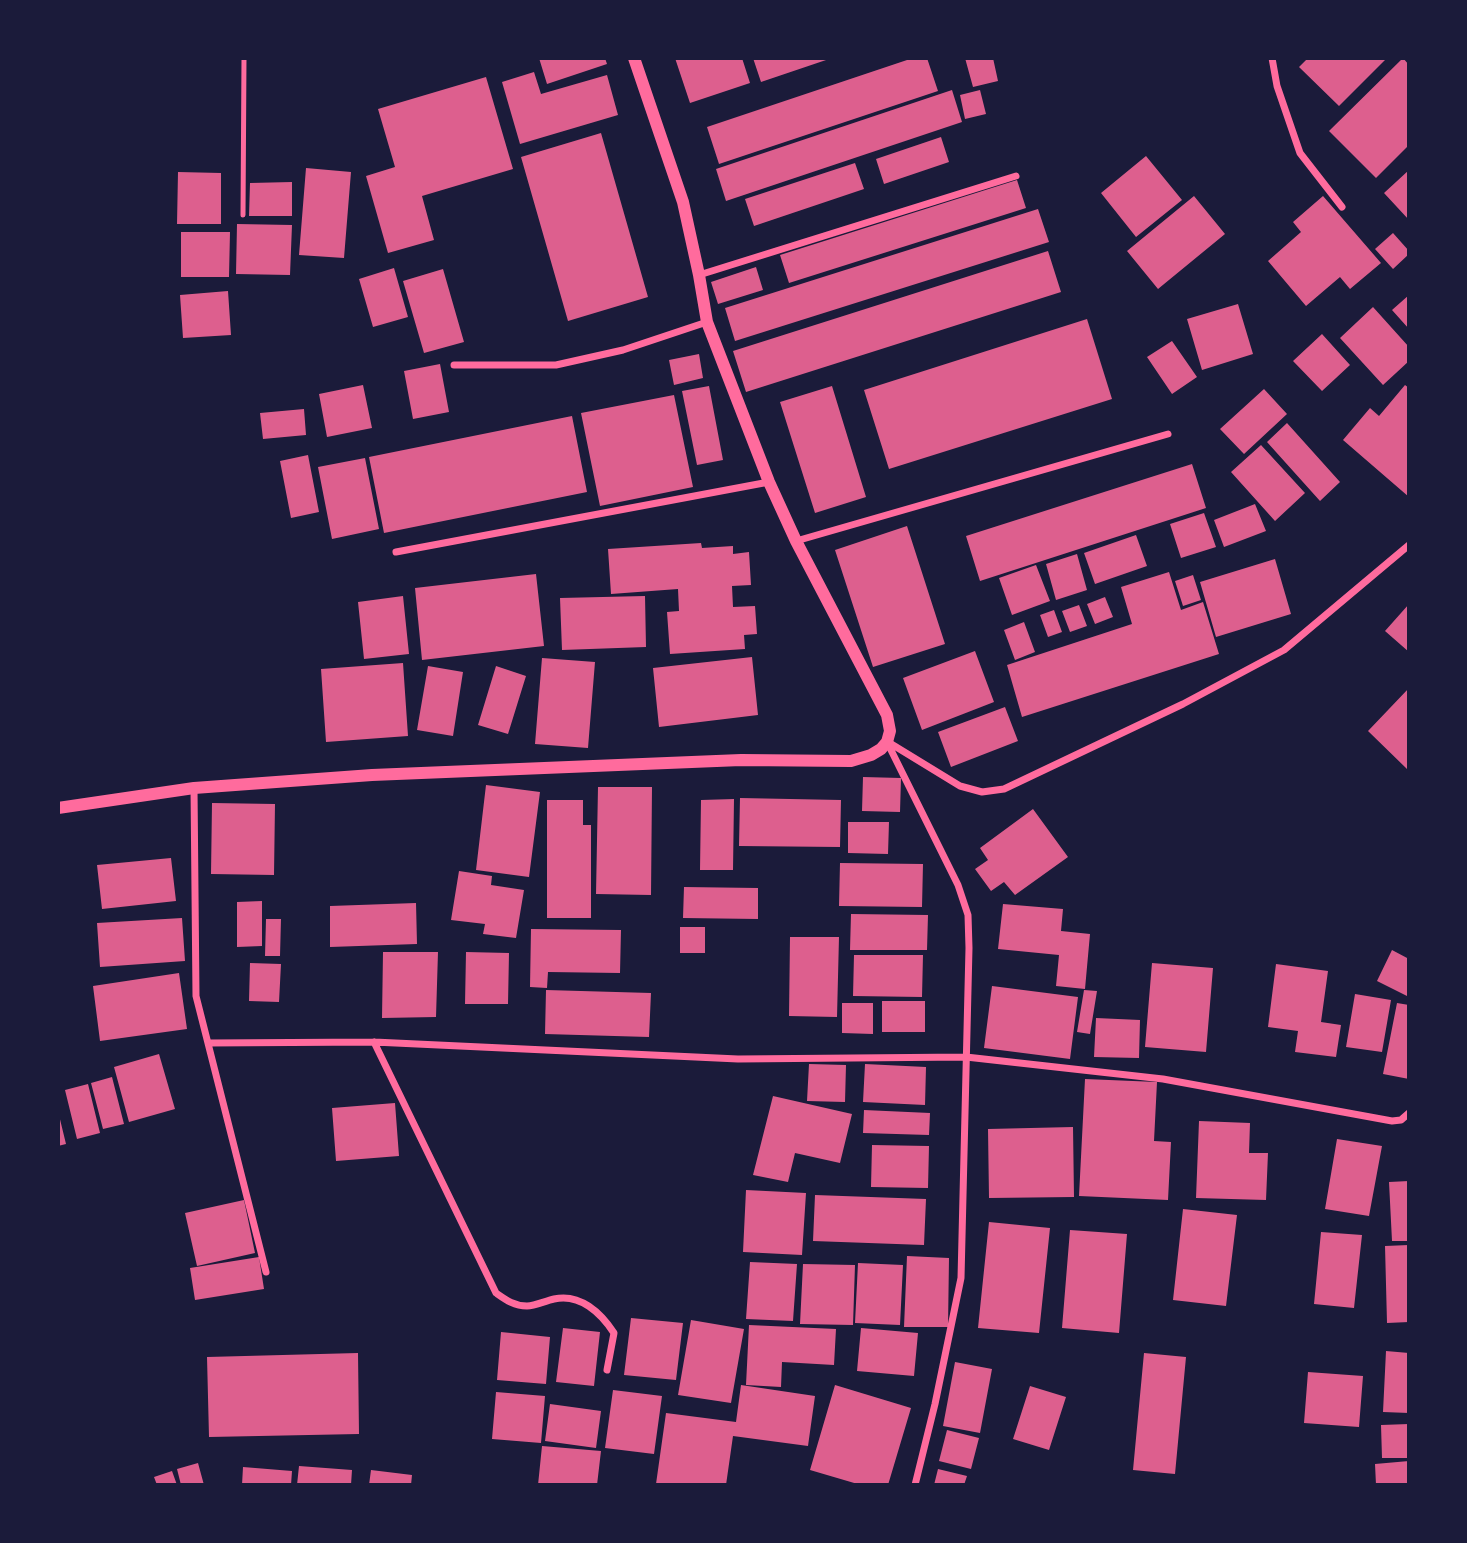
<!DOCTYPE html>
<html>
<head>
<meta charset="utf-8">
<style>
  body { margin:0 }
  #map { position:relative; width:1467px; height:1543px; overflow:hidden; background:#1b1b3a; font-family:Cabin,sans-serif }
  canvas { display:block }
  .frame { position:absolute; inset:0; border:60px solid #1b1b3a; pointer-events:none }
</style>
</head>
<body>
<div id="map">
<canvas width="1467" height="1543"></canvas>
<div class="frame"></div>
</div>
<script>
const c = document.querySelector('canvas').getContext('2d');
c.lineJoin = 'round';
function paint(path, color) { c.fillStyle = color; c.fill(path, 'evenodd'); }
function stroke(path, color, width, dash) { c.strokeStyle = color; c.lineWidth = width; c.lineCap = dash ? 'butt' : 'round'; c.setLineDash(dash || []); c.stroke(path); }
const building = new Path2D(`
  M539,58H605L607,64L547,84Z
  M675,58H742L750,83L690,103Z
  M753,58H832L761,82Z
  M913,58H927L938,91L719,164L707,127Z
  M965,58H993L998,81L973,87Z
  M1308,58H1387L1339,106L1299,67Z
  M1403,58L1409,65V145L1376,178L1329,131Z
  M534,72L541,94L607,75L618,115L520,144L502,82Z
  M486,77L513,169L422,196L434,240L388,253L366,176L395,167L378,109Z
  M952,90L962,122L726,201L716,169Z
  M980,90L986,114L965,119L960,95Z
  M601,133L648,297L568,321L521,157Z
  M941,137L949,162L884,184L876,159Z
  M1146,156L1182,200L1136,237L1101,193Z
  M855,163L864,189L754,226L745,199Z
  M306,168L351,172L344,258L299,255Z
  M1409,170V220L1384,193Z
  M178,172L221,173V224H177Z
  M1017,180L1026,208L789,283L780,255Z
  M292,182V216H249L250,183Z
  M1194,196L1225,234L1158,289L1127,251Z
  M1323,196L1381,263L1350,289L1340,277L1306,306L1268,261L1301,232L1293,222Z
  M1038,209L1049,242L735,341L725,308Z
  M237,224L292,225L290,275L236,274Z
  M181,232H230L229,277H181Z
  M1393,233L1409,251V254L1393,269L1375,249Z
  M1048,251L1061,292L746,392L733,351Z
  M756,267L763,290L718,304L711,282Z
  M394,268L408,317L373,327L359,279Z
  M443,269L464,342L424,353L403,281Z
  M228,291L231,335L183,338L180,295Z
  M1409,295V329L1392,310Z
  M1238,304L1253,354L1202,370L1187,319Z
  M1373,307L1409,347V361L1383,385L1340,338Z
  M1087,319L1112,399L889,469L864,390Z
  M1322,334L1350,365L1322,391L1293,361Z
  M1172,341L1197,377L1172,394L1147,357Z
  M699,354L703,378L674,385L669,360Z
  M440,364L449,412L413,419L404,371Z
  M363,385L372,428L327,437L319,394Z
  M1405,385L1409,388V497L1343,440L1370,408L1379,416Z
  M709,386L723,460L697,465L682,391Z
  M832,386L866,497L815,513L780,402Z
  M1264,389L1287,414L1244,454L1220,429Z
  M674,395L693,487L600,506L581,413Z
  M304,409L306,435L263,439L260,413Z
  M572,416L587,492L384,533L369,457Z
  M1287,423L1340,482L1320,501L1267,442Z
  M1261,445L1305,493L1275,521L1231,472Z
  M308,455L319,512L291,518L280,461Z
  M365,458L379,529L332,539L318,467Z
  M1192,464L1206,508L980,581L966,536Z
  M1255,504L1266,531L1224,547L1214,520Z
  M1204,513L1216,547L1181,558L1170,524Z
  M907,526L945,644L873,667L835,550Z
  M1136,535L1147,566L1095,584L1084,553Z
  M701,543L702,548L733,546V554L749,552L751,585L732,586L733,607L755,606L757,634L744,635L745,649L670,654L667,612L679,611L678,589L611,594L608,549Z
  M1077,554L1087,590L1056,600L1046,564Z
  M1275,559L1291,614L1216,637L1200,582Z
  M1036,565L1050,601L1012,615L999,578Z
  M1169,572L1181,610L1203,602L1219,654L1022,717L1007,665L1132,624L1121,587Z
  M536,574L544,646L422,660L415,588Z
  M1193,575L1201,600L1183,606L1175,581Z
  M403,596L409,654L364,659L358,602Z
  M645,596L646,647L562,650L560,598Z
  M1105,597L1113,617L1095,624L1087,604Z
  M1409,604V652L1385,631Z
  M1079,605L1087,626L1070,632L1062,611Z
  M1054,610L1062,632L1048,637L1040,615Z
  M1024,622L1035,652L1015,660L1004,630Z
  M975,651L994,702L922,730L903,678Z
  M752,657L758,715L659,727L653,668Z
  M542,658L595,662L588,748L535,744Z
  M403,663L408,736L326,742L321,669Z
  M428,666L463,672L453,736L417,730Z
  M496,666L526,676L508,734L478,725Z
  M1409,688V767L1407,769L1368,731Z
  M1005,707L1018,741L951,767L938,732Z
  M863,777L901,778L900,812L862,811Z
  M486,785L540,792L529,877L476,870Z
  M598,787H652L651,895L596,894Z
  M740,798L841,800L840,847L739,846Z
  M734,799L733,870H700L701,800Z
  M547,800H583V825H591V918H547Z
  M212,803L275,804L274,875L211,874Z
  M1033,809L1068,857L1015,895L1004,882L991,891L975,869L988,860L980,848Z
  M848,822H889L888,854L848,853Z
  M171,858L176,901L102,909L97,865Z
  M840,863L923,864L922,907L839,906Z
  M459,871L492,876L491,885L524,890L516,938L483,934L485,924L451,920Z
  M684,887L758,888V919L683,918Z
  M262,901V946L237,947V902Z
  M416,903L417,944L330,947V906Z
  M1003,904L1063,909L1061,931L1090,934L1085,989L1056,986L1059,955L998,949Z
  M851,914L928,915L927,950H850Z
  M182,918L185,961L100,967L97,923Z
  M266,919H281L280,956H265Z
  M680,927H705V953H680Z
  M531,929L621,930L620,973L548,972L547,988L530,987Z
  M790,937H839L837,1017L789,1016Z
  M1392,950L1409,959V997L1377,981Z
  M383,952H438L436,1017L382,1018Z
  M466,952L509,953L508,1004H465Z
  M854,955H923L922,997L853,996Z
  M250,963L281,964L279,1002L249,1001Z
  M1152,963L1213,968L1206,1052L1145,1047Z
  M1276,964L1328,971L1321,1022L1341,1025L1336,1057L1295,1052L1298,1031L1268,1027Z
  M179,973L187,1029L100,1041L93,986Z
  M992,986L1078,997L1070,1059L984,1048Z
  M546,990L651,993L649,1037L545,1034Z
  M1084,990L1097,991L1090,1034L1077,1032Z
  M1355,994L1391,1000L1382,1052L1346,1047Z
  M882,1001H925V1032H882Z
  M842,1003H873V1034L842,1033Z
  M1397,1003L1409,1005V1079L1383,1074Z
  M1096,1018L1140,1020L1139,1058L1094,1057Z
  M159,1054L175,1109L129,1122L114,1067Z
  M809,1064L846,1065L845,1102L807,1101Z
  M865,1064L926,1067L925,1105L863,1102Z
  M112,1077L124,1124L103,1129L91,1083Z
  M1085,1079L1157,1082L1154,1141L1171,1142L1168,1200L1079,1196Z
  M88,1084L100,1133L77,1139L65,1090Z
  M773,1096L852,1114L840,1163L795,1153L788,1182L753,1175Z
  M395,1103L399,1156L336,1161L332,1108Z
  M864,1110L930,1113L929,1135L863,1133Z
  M58,1111L66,1144L58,1146Z
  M1199,1121L1250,1123L1249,1153H1268L1266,1200L1196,1198Z
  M1073,1127L1074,1197L989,1198L988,1129Z
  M1337,1139L1382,1146L1369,1216L1325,1209Z
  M872,1145L929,1146L928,1188L871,1187Z
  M1409,1181V1241H1392L1389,1182Z
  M746,1190L806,1193L802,1255L743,1252Z
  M815,1195L926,1199L924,1245L813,1241Z
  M244,1200L255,1253L197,1266L185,1213Z
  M1183,1209L1237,1215L1226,1306L1173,1300Z
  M989,1222L1050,1228L1039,1333L978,1328Z
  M1070,1230L1127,1234L1119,1333L1062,1328Z
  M1321,1232L1362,1235L1354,1308L1314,1304Z
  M1409,1245V1322L1387,1323L1385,1246Z
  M907,1256L949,1258L948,1327H904Z
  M259,1257L264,1289L195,1300L190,1268Z
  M750,1262L797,1264L793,1321L746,1319Z
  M858,1263L903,1265L900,1325L855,1323Z
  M803,1264L855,1265L853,1325L800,1324Z
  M631,1318L683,1323L676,1380L624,1375Z
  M691,1320L744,1329L731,1403L678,1395Z
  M749,1325L836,1329L834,1365L782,1362L781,1387L746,1385Z
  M563,1328L600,1332L594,1386L556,1382Z
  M861,1328L918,1333L914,1376L857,1371Z
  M501,1332L550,1337L546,1384L497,1380Z
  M1386,1351L1409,1353V1413L1383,1412Z
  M358,1353L359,1434L209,1437L207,1357Z
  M1144,1353L1186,1357L1175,1474L1133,1470Z
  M955,1362L992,1369L980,1433L943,1426Z
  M1308,1372L1363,1376L1359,1427L1304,1423Z
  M741,1385L815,1396L808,1446L733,1436L726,1485L656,1484L666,1413L736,1422Z
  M835,1385L911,1408L888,1485H861L810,1470Z
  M1030,1386L1066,1397L1049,1450L1013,1439Z
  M613,1390L662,1396L654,1454L605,1448Z
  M496,1392L545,1396L541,1443L492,1439Z
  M550,1404L601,1411L596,1448L545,1441Z
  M1409,1424V1458H1382L1381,1425Z
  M947,1430L979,1438L971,1469L939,1461Z
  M542,1446L601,1451L597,1485H538Z
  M1409,1461V1485H1376L1375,1464Z
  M198,1463L204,1485H181L177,1469Z
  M299,1466L352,1470L351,1485H297Z
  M243,1467L292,1471L291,1485H242Z
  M938,1469L967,1476L964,1485H934Z
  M371,1470L412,1475L411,1485H369Z
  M172,1471L177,1485H157L154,1477Z`);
const service = new Path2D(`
  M243,215L244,58`);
const minor = new Path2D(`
  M1272,58L1277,86L1300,153L1342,207
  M699,275L1016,176
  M454,365H556L623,350L707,322
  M796,541L1168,434
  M396,552L769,482
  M887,742L958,885L968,915L969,948L961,1278L935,1404L915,1485
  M888,742L960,786L982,792L1004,789L1183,704L1284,650L1409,545
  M194,788L196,996L266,1272
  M374,1042L496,1293C506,1300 514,1306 527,1306C535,1306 545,1301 554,1299C580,1293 601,1313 614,1333L607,1370
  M208,1043L374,1042L738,1059L966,1057L1163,1079L1392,1121L1401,1120L1409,1113`);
const tertiary = new Path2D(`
  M58,808L194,788L372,775L741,760L851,761L871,755L881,749L887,742L890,731L887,715L796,541L769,482L707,322L699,275L683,202L634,58`);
paint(building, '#dd5f8e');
stroke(service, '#ff6b9d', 5);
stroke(minor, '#ff6b9d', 7);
stroke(tertiary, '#ff6b9d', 12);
</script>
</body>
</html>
